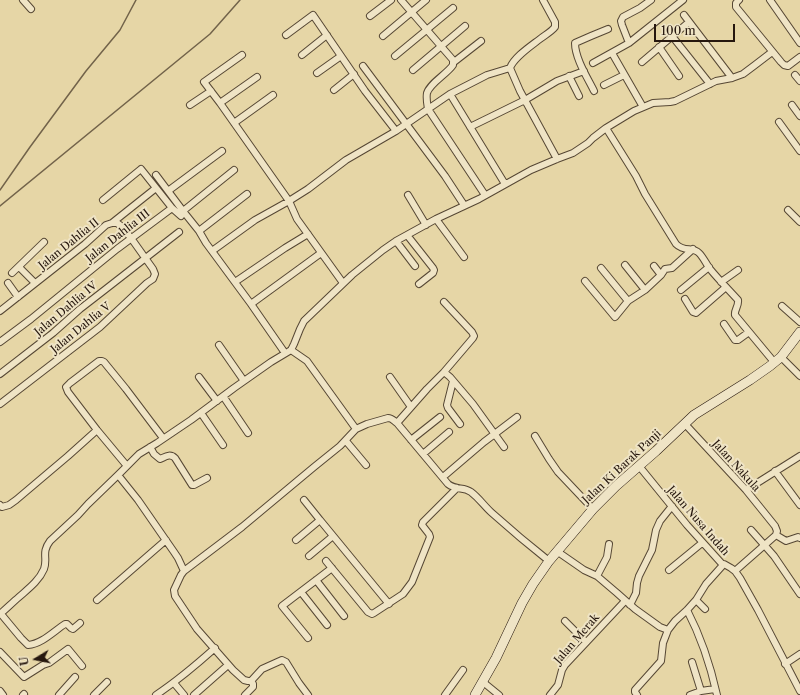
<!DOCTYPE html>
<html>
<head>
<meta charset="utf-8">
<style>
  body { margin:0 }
  #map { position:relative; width:800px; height:695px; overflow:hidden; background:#e6d6a6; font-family:"Libre Caslon Text",serif }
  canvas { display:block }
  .north { position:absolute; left:16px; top:639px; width:40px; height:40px; -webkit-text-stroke:3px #efe4c5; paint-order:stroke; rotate:260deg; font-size:11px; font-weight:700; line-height:16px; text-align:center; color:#26170e }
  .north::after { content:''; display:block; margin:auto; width:14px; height:18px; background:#26170e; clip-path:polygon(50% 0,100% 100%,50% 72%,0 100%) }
  .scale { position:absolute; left:654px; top:24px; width:81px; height:18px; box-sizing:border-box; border:2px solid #26170e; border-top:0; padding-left:5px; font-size:12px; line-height:14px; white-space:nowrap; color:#26170e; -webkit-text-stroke:3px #efe4c5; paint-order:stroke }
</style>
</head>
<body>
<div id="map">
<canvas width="800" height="695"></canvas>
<div class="north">U</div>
<div class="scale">100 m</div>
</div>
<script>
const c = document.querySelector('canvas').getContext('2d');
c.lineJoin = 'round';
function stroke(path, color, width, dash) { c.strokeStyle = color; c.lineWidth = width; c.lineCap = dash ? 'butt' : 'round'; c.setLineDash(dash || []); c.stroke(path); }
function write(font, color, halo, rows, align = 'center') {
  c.font = font + ' "Libre Caslon Text",serif'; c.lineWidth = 4; c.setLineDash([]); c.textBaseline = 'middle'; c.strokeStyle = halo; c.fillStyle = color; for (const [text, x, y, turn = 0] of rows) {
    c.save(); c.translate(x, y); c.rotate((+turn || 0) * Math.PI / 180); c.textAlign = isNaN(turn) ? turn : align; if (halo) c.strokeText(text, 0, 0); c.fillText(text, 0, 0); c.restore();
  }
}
const stream = new Path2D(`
  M0,190L30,147L86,71L120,30L136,0
  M0,206L210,34L240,0`);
const street = new Path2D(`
  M23,0L31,9
  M401,0L453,60V65C447,74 430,83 427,93C426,98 427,103 428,109L485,195
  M543,0L555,22V27C551,32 545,35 540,39C531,46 514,57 510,68L520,91L557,159
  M739,0L736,3V7L781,62L784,65L788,66L800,57
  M770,0L800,43
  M684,15L732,78
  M370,16L391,0
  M286,35L313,15L365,91L396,131
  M383,36L426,0
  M672,36L710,84
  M629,43L622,25L621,21L623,17L640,8L651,0
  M659,47L679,76
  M612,53L643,107
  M302,55L327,35
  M395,56L453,8
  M454,62L481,41
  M642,62L689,22
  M593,63L629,43L683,0
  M363,66L445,176L464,205
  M413,70L465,26
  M317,73L341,56
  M795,75L800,81
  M569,76L579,96
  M257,77L220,103L289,201L297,219L343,283
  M604,85L624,75
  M334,90L354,74
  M594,91C587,77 575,58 575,43L591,36L608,29
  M450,94L505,184
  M220,103L204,82L242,55
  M190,105L211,91
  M792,105L800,116
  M779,122L800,151
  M234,123L273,95
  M470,127L525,100L557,81L584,71
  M606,128L636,176L645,194L676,244C685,253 692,246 699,253C704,258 706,264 710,269C719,280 729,290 738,300C739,306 734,310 735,315L774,362
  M234,170L183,211L199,231L206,243L251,304L285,353
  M156,175L183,211
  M168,191L222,151
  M408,195L426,225
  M172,208L181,216
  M788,210L800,222
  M436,219L464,257
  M112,223L156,188
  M199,231L247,194
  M407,235L433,268L434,270L433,273L419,284
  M396,241L415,266
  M212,251L255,220L289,201L308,189L346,160L396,131L450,94L487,75L510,68
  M625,265L645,290
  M654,266L661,275
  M19,267L35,283
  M601,268L628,301
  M12,273L44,242
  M585,281L615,317L628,301L645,290L661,275L665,269L672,268L693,249
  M235,282L285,248L308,234
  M721,282L738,270
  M8,283L18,297
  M681,290L709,267
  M685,299L693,312L696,313L726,287
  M251,304L321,253
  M782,306L800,322
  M0,311L85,244L106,225L112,223H117L121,226L131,238L153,269L155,274L153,279L147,283L100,327L0,404
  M724,324L735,340H738L749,332
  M0,342L31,319L117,249L172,208L141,169L103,200
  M219,345L244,381
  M291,350L307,361L356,429
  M781,357L800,376
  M444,372L473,338L474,336L472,332L444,302
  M0,374L53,333L80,309L102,292L179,232
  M199,377L217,401
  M390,377L411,407
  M453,381L447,405L448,408L460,424
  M223,396L248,433
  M201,413L223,445
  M397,423L427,389L444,372L450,377L473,404L504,447
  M685,424L746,490L775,526L777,531L776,535L735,571
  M535,436L549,459L558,472L593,509
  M411,440L440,417
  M346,441L366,465
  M150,447L154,454L160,459C165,457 170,453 175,458L192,485H194L207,478
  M423,454L449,432
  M127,466L97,430L68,392L66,387L70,383L99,361H102L104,362L126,389L163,438
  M639,466L687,525L723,565L724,564L731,568L735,571L740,578L758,610L800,691
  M775,471L800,505
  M118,475L138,500L174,552L178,558L184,571
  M443,477L484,442L517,417
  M746,490L800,456
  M304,500L320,520
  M0,505L2,507L9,505L16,500L68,456L97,430
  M751,530L774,556L800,594
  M776,535L786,541L798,537L800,538
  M296,540L320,520L389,604
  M558,552L584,570L597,576L617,593L635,609L660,627L668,630
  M309,556L333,536
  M326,561L368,612L372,614L374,613L403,594L412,582L430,537L429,534L422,525L423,522L457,488
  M669,570L702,543
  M597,576L607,557L609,544
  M316,580L344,616
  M301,592L327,625
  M97,600L166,540
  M696,600L705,609
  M630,605L636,593L637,583L639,576L652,550L656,530L660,521L672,506
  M687,610C700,635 711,668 717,695
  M0,614C6,609 12,603 19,597C28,589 39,581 44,569C48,558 41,553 50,541L78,515L88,504L118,475L139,454L157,443L191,420L234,388L271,362L291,350L294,344L300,329L304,321L352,275L383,250L396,241L436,219L479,199L531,170L557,159L573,153L588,143L593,138L606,128L634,111L653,103L670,102L675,101L716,81L732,78L743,74L755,65L772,52
  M1,614L21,638L28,645C42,644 54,631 65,624H67L71,628L73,629L80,623
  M565,621L586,642
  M308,638L282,606L332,568
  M0,652L24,677L43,665L49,663L68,649L82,666
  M692,662L701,691
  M785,664L800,654
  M483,682L499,695
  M174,683L184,695
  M0,691L3,695
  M23,695L24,694
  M59,695L75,677
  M94,695L107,682
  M156,695C177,681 196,665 215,648
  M194,695L228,665
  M245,695L253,687V684L251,681
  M308,695L299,683L286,662L282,660L262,669L251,681H248L244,680L233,670L197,629L175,596L174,590L181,575L184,571L242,527L314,467L340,446L356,429L367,424L388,418C392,418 394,421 397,423L448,484C457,491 463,486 471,492C479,498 485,507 492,513C511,530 530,546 549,561
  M445,695L463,670
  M550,695L558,685L562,670L565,665L625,601
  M637,695L635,692V690L661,661L663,643L668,630L675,621L687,610L696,600L706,584L723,565
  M690,695L701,691L715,689`);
const secondary = new Path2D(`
  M475,695L496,658L522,603L533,584L549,561L593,509L616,486L656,451L694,415L750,380L770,366L781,357L800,332`);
const streetNames = [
  ["Jalan Dahlia III",118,236,-38],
  ["Jalan Dahlia II",69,244,-39],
  ["Jalan Dahlia IV",66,309,-40],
  ["Jalan Dahlia V",81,328,-39],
  ["Jalan Nakula",736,466,48],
  ["Jalan Ki Barak Panji",622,467,-43],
  ["Jalan Nusa Indah",698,521,49],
  ["Jalan Merak",577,639,-49]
];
stroke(stream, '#72634a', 1.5);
stroke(street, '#564734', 8);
stroke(secondary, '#26170e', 10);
stroke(street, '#efe4c5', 6);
stroke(secondary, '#efe4c5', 9);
write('11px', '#26170e', '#efe4c5', streetNames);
</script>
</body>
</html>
